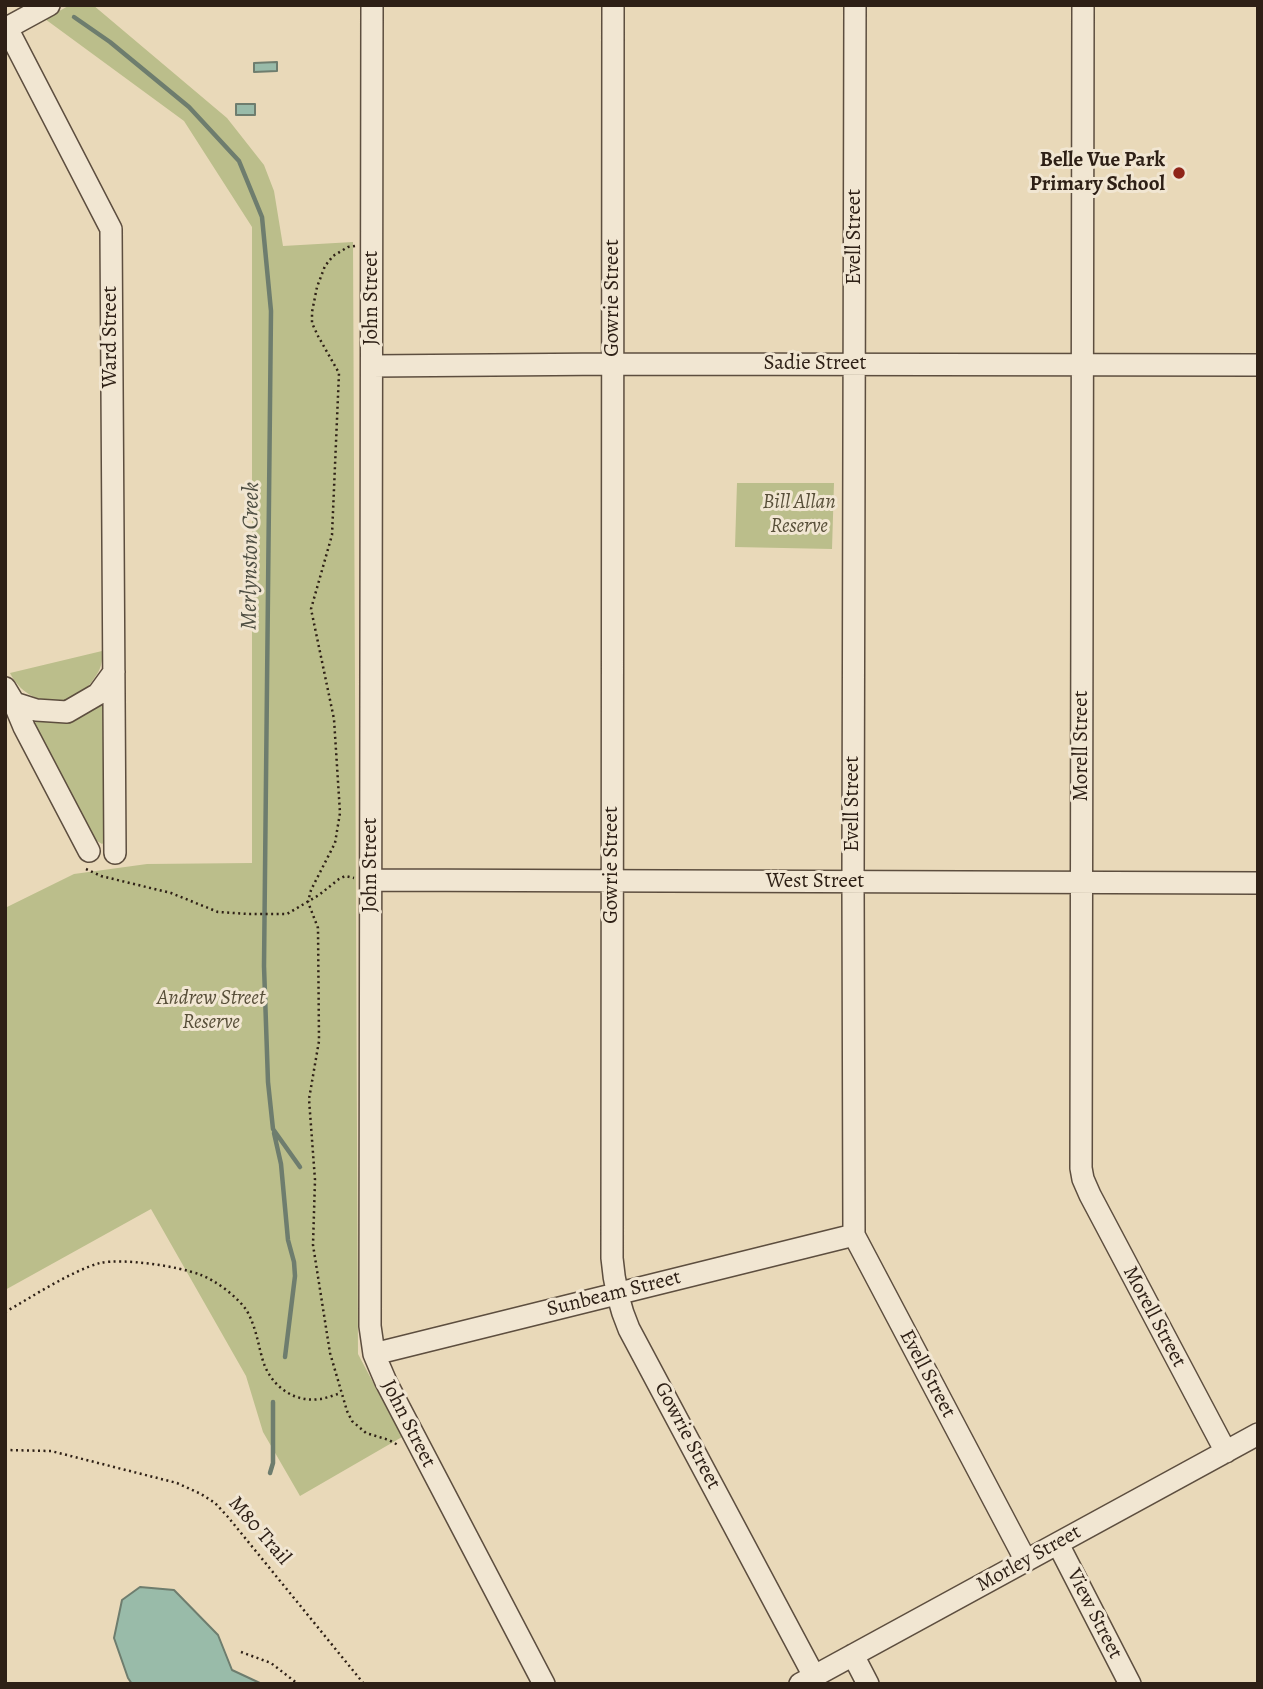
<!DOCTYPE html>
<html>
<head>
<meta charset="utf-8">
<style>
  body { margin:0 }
  #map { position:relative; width:1263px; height:1689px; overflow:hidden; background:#e9d9b9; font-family:Alegreya,serif }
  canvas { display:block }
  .frame { position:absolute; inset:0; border:7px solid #2e2016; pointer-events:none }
</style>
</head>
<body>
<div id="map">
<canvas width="1263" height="1689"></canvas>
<div class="frame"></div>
</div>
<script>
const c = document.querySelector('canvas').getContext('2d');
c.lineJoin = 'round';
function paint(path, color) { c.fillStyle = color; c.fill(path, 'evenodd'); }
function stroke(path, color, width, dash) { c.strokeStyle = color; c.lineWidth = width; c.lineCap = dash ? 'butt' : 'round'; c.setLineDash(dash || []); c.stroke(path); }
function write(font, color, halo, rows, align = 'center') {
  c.font = font + ' Alegreya,serif'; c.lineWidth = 6; c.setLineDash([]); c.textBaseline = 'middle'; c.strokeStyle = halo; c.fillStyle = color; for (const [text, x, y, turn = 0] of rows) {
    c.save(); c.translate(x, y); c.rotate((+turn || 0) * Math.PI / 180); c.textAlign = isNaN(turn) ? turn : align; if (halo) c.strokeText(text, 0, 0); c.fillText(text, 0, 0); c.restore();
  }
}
const green = new Path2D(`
  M70,5H93L227,118L264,165L274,191L283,246L353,242L358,1354L402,1437L300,1496L263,1432L246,1376L151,1209L5,1290V908L74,874L147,864L252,863V227L184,121L45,19Z
  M737,483H834L832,549L735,547Z
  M102,651C103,661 101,669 95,677C75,711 28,709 10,673Z
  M104,705L107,840L102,844L92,838L34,723C43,718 56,722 67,720C80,717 91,707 104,705Z`);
const water = new Path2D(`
  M277,62V71L254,72V63Z
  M236,104H255V115H236Z
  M140,1587L174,1590L218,1635L232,1670L262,1684H132L128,1678L114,1638L122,1600Z`);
const stream = new Path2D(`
  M74,17L110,42L189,107L239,161L262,217L271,311L264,966L268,1082L273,1129L300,1167
  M274,1133L281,1164L288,1240L294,1262L295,1276L285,1357
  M270,1473L273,1463V1402`);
const path = new Path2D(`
  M355,246L348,247L333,256L325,266L317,287L312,312V323L318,336L339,373L332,535L311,609L334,719L340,813L335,843L311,890L308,902L318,928L319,1041L309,1099L315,1180L313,1245L330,1353L347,1411L352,1421L366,1433L389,1440L398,1445
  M86,869L101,876L171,893L218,912L249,914H287L319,895L339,879L345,876L354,878
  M5,1312C32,1297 71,1271 100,1263C123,1258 178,1266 201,1275C215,1280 238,1297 247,1311C256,1327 258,1344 263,1361C271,1386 294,1403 320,1399C327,1398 334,1395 341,1393
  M5,1450L51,1451L177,1483L201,1494L215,1503L228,1517L364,1684
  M241,1652L271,1663L298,1684`);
const minor = new Path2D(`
  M372,5L370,1326L374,1354L386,1382L544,1684
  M613,5L612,1258C614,1283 619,1306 629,1329L814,1676
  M855,5L853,882L854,1235L1026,1561
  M1083,5L1081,1168L1083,1179L1090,1195L1226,1452
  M7,28L111,229L115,853
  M5,29L49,5
  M372,366L613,364L1258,365
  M5,688L14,703L24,727L89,851
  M14,703L36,710L67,712L98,694L114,672
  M372,880L1258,883
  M374,1354L854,1235
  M1058,1544L1130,1684
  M853,1655L868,1684
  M800,1684L1258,1434`);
const markers = [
  [1179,173,7,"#8f2418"]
];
const poiNames = [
  ["Belle Vue Park",1165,161],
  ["Primary School",1165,185]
];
const streetNames = [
  ["Evell Street",855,237,-90],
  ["John Street",372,298,-90],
  ["Gowrie Street",613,298,-90],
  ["Ward Street",111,337,-90],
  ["Sadie Street",815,364],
  ["Morell Street",1082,746,-90],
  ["Evell Street",853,804,-90],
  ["John Street",371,865,-90],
  ["Gowrie Street",612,865,-90],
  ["West Street",815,882],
  ["Sunbeam Street",614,1294,-14],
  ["Morell Street",1154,1317,62],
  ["Evell Street",927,1374,62],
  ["John Street",408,1424,63],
  ["Gowrie Street",687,1436,62],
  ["M80 Trail",259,1531,49],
  ["Morley Street",1029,1559,-29],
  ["View Street",1094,1614,63]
];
const parkNames = [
  ["Bill Allan",799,503],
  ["Reserve",799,527],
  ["Andrew Street",211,999],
  ["Reserve",211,1023]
];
const waterNames = [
  ["Merlynston Creek",251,556,-89]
];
paint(green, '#bbbe8b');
paint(water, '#99bba9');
stroke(water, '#6e7d6e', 2);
stroke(stream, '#6e7d6e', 4.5);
stroke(minor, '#5d4e3f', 24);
stroke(path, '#2e2016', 2.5, [2, 3.5]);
stroke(minor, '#f1e6d2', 21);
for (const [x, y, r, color] of markers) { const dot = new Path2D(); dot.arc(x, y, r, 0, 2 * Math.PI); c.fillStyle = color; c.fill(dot); stroke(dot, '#f1e6d2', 2.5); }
write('bold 21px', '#2e2016', '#f1e6d2', poiNames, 'right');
write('21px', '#2e2016', '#f1e6d2', streetNames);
write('italic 21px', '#584f39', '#f1e6d2', parkNames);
write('italic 23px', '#4e4e42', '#f1e6d2', waterNames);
</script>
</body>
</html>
